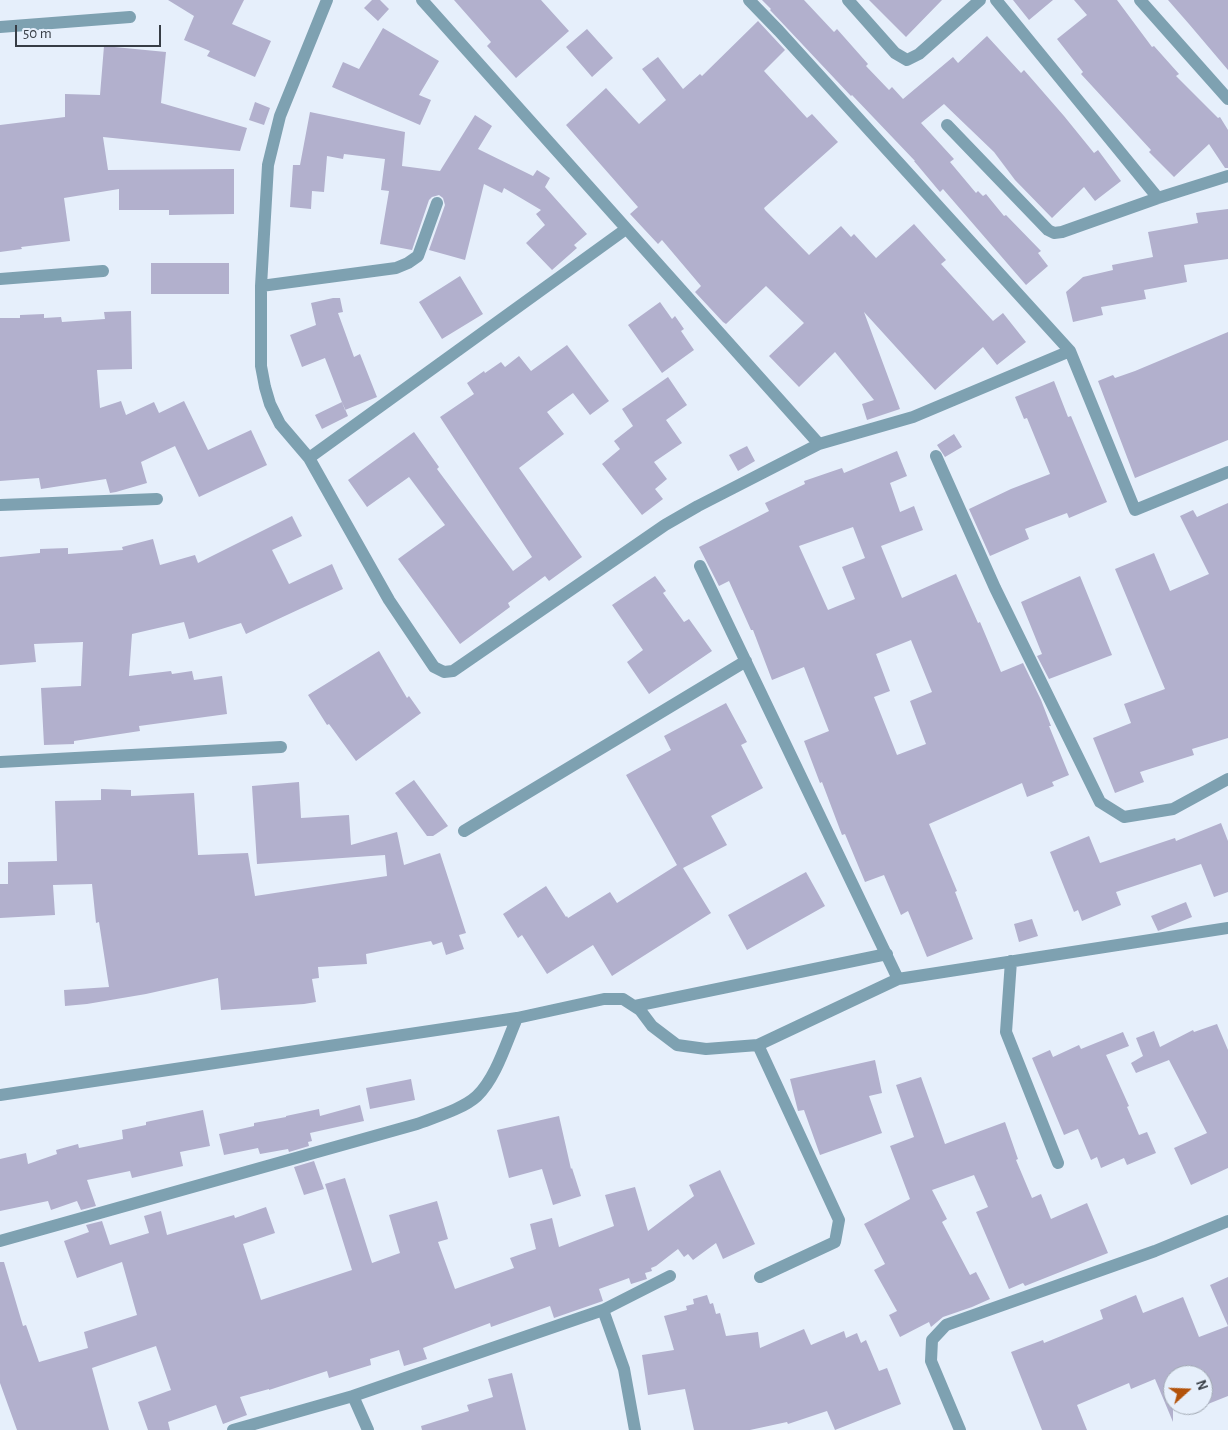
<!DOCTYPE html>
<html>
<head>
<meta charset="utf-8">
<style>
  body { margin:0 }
  #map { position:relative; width:1228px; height:1430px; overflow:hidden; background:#e6effb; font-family:"Alegreya Sans",sans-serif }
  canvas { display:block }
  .north { position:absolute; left:1163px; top:1365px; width:50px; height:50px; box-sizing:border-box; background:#e6effb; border:1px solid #a0a8b2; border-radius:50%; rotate:70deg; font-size:14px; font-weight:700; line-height:20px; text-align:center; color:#373d45 }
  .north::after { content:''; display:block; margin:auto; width:18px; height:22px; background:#b3530b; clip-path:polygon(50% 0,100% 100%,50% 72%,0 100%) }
  .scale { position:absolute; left:15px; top:25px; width:146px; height:22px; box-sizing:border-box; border:2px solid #373d45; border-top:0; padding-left:6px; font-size:15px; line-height:18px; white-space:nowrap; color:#373d45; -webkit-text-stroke:4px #e6effb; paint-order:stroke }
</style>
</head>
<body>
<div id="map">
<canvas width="1228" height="1430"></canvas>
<div class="north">N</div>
<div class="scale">50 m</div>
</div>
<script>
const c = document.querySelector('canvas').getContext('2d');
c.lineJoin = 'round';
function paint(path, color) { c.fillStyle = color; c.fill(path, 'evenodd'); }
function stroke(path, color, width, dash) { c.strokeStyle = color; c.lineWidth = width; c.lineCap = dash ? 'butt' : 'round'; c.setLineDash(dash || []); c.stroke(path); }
const building = new Path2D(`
  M168,0H244L232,24L271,41L255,77L207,56L210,51L184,40L194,16Z
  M372,0H380L389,9L378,21L364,8Z
  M454,0H541L569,31L516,78L487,46L491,42Z
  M762,0H804L834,32L837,29L868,64L866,66L889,90L892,87L903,99L953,57L958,63L987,36L1021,73L1024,70L1064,116L1094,153L1098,150L1121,181L1095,201L1084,187L1052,218L1015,180L994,152L944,104L921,123L954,159L950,162L976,193L978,191L983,196L986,194L1004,216L1006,215L1041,251L1038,253L1048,266L1026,285L943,189L940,192L914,161H915L852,95L851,96L770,10L771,9Z
  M869,0H942L906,37Z
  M1013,0H1053L1029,20Z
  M1074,0H1117L1152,47L1154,46L1179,74L1176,76L1218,118L1220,117L1228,130V168H1225L1209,144L1174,177L1149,152L1151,150L1081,74L1083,72L1057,39L1087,15Z
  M1168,0H1228V70L1189,24Z
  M758,21L785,50L764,71L807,118L812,114L838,142L764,208L765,210L809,255L841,226L851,237L854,234L876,258L914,224L946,260L941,264L993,321L1003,313L1026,342L997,365L983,347L935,390L864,312L900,409L867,420L862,404L874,400L835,352L799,387L769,356L804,323L766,286L726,324L723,322L695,292L701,286L662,240L658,244L630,214L638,207L566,125L606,88L639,124L666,100L642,69L658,57L683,89L700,74L702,76Z
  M383,28L439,61L419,95L431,100L420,125L332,87L343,62L359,69Z
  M587,29L613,58L592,77L566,47Z
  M104,46L166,52L161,103L247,128L240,151L103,137L108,170L234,169V214L169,215V210H119V189L64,198L70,241L21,247L22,249L0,252V125L65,117V94L100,95Z
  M255,102L270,108L264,125L249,120Z
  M310,112L405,132L402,166L440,171L475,115L492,126L478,149L533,176L537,170L550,178L545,187L587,234L574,245L577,248L552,270L526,243L545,225L536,214L541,210L504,188L502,193L484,184L465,260L429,250L445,205L443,198L439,195L432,197L429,200L412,250L380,244L389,191L381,190L385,159L344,154L343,159L327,156L324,192L312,191L311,209L290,207L293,165H300Z
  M1228,209V259L1184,265L1187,282L1144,290L1146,299L1101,307L1103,315L1073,322L1066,292L1083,277L1113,270L1112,265L1153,257L1148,232L1198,223L1196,213Z
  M151,263H229V294H151Z
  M460,276L483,314L442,339L419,302Z
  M333,298H340L343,312L338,313L354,357L360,354L377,397L345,410L325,358L302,367L290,335L316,325L311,303Z
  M660,302L672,319L675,316L684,329L681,331L694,350L662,373L628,325Z
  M131,311L132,369L97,370L100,408L121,401L126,415L154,402L159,413L184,401L208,450L251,430L267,465L199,497L175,446L141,462L147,483L116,492L110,493L106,479L41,489L39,478L0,481V318H20V315L44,314V318L61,317L62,322L105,319L104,312Z
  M1228,332V440L1135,478L1098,381L1113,375L1115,378L1135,371Z
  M567,345L609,401L590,415L573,393L547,412L564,434L519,468L582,557L549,581L545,576L508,603L510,607L460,644L398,559L445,525L409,477L367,507L348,480L414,432L439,467L437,469L513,571L532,557L440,417L474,394L467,383L484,371L485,373L501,362L505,367L519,356L531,371Z
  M668,377L687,405L666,420L682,443L654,462L667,479L655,489L663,499L642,515L602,464L620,449L614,441L633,426L622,409Z
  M1054,381L1068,417L1071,416L1107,502L1069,518L1067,513L1025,529L1029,539L990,556L969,509L1011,489L1050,474L1027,418L1024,419L1015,397Z
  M342,402L348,416L322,429L315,415Z
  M954,434L962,447L945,457L937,445Z
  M747,446L755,461L738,471L729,455Z
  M897,451L907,476L890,483L900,512L914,506L923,530L881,546L902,598L956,574L978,623L980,622L1001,672L1023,663L1041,700L1051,726H1049L1069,775L1052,782L1054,786L1027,797L1022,783L929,824L957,891L955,892L973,939L927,957L908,911L901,915L884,875L865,882L845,834L842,835L822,782L820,783L804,741L829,731L804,667L772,680L753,630H751L729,581L719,586L699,547L769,511L765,503L805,484L804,481L842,468L844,473ZM853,527L865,558L842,567L855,599L828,610L799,546ZM911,640L932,692L910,701L926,744L897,755L874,697L890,691L876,654Z
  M1228,503V738L1192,749L1194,755L1140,772L1144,782L1115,793L1093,738L1131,723L1124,704L1165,689L1115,569L1154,553L1170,591L1209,574L1180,516L1193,510L1197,517Z
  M292,516L302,536L272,550L289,584L332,564L343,589L246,634L241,623L189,639L184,622L132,634L129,676L171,671L172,674L192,671L194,680L222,676L227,714L139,726L140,731L74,741V744L44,745L41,688L81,686L83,642L34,644L36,662L0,665V557L40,553V549L68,548V554L123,550L122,547L153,539L160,565L195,555L198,563Z
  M655,576L666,591L663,593L684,622L689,619L712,651L649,694L627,662L643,650L612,605Z
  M1080,576L1112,655L1049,679L1037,656L1042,654L1021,602Z
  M379,651L407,698L409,696L421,713L356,761L329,724L327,725L308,695Z
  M726,703L747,742L741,745L763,788L711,816L727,845L683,868L711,913L612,976L593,945L547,974L522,935L518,938L503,914L546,886L566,917L567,916L568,918L610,892L617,903L677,865L626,775L671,750L664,736Z
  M414,780L448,826L433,836H427L395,793Z
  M299,782L301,818L349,815L351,845L397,832L404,865L440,853L466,933L459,935L464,949L446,955L442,942L433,945L431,941L366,954L367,964L318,967L319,978L312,979L316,1002L304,1004L221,1010L218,978L146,994L87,1004L65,1006L64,990L109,987L99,922L96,923L92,884L53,885L55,915L0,918V884H8V862L57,861L55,801L101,800V789L131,790V796L194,793L198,855L248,853L255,896L387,876L385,855L257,864L252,786Z
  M1221,823L1228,841V892L1214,897L1201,864L1116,892L1121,905L1082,921L1078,910L1074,912L1050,852L1089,836L1100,863L1175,838L1176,841Z
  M806,872L825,906L747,950L728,915Z
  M1186,902L1192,917L1158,931L1151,916Z
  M1032,919L1038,936L1019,942L1014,924Z
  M1217,1024L1228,1050V1168L1191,1185L1174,1148L1207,1133L1169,1060L1136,1073L1131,1063L1143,1056L1136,1038L1154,1031L1160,1047L1193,1030L1194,1032Z
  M1123,1032L1129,1046L1106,1055L1129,1106L1127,1107L1139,1135L1147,1132L1156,1153L1127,1165L1124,1158L1101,1168L1097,1157L1091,1160L1078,1129L1064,1135L1032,1058L1050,1050L1053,1057L1079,1045L1081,1049Z
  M875,1060L882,1093L869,1096L882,1133L820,1155L804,1110L798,1111L790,1079Z
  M921,1077L945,1144L1005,1122L1018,1159L1016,1160L1032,1198L1041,1194L1051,1219L1087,1203L1108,1253L1025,1286L1023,1283L1009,1289L976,1212L988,1207L974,1175L932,1190L947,1219L942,1222L970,1275L976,1272L990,1299L972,1307L943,1317L931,1327L929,1322L900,1337L889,1315L897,1311L874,1270L885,1264L864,1224L910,1199L890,1146L914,1137L896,1085Z
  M411,1079L415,1100L370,1109L366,1088Z
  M360,1105L364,1121L310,1133L312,1141L308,1142L309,1146L289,1152L288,1149L260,1154L258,1148L224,1155L219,1134L254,1126V1123L286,1117V1116L319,1109L320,1116Z
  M203,1110L210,1146L180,1152L183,1166L132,1178L130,1171L87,1180L96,1206L81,1210L77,1201L51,1210L48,1201L0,1211V1159L26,1153L28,1164L57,1154L56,1150L78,1144L79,1148L123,1139L122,1130L146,1125V1122Z
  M559,1116L571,1169L572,1168L581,1196L553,1205L542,1169L509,1178L497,1130Z
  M314,1161L324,1189L304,1195L294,1167Z
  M720,1170L755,1244L723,1259L716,1243L693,1260L688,1254L684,1257L678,1249L656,1266L651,1268L652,1271L645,1273L647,1279L631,1284L629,1278L599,1289L603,1301L600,1302L554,1318L550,1306L491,1327L490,1323L423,1348L427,1359L404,1366L399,1350L370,1359L371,1365L329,1378L327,1371L269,1390V1389L240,1397L247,1415L223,1424L216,1405L168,1422L170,1430H148L138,1402L171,1390L156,1346L92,1368L109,1430H17L0,1383V1262H4L23,1326L26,1325L39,1362L88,1348L84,1332L137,1315L122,1262L77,1278L64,1241L89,1232L86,1225L102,1221L110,1245L149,1233L144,1216L161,1211L167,1235L234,1215L235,1218L266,1207L275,1233L243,1244L261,1300L352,1270L325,1184L345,1178L372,1263L400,1253L389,1215L437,1201L448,1239L438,1242L455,1289L514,1268L510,1258L536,1249L530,1224L552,1218L559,1247L614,1226L605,1195L635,1187L648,1231L694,1196L689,1185Z
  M1228,1277V1396L1203,1406V1375H1173V1422L1155,1379L1131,1389L1129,1383L1077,1405L1087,1430H1042L1011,1352L1043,1340L1044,1343L1103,1319L1100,1310L1136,1295L1143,1313L1183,1297L1199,1337L1228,1326L1210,1285Z
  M707,1295L710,1304L713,1303L716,1314L720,1313L726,1336L758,1332L760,1348L804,1329L811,1345L844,1331L846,1338L857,1333L861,1343L866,1340L879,1371L887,1368L901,1404L835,1430L827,1411L788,1424L787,1422L750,1430H694L685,1389L648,1395L642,1355L674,1350L664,1316L687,1310L686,1306L694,1304L693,1299Z
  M512,1373L526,1430H422L421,1426L469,1411L467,1405L493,1397L488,1379Z`);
const minor = new Path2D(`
  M327,0L280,116L268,165L261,286V366L265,387L270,404L280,424L309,458L389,600L434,667L444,672L453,671L665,525L698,506L819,444
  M422,0L819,444L913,417L1070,351L779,31L749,0
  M848,0L895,53L907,60L919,54L980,0
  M996,0L1158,198
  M1140,0L1228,99
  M0,27L130,17
  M947,125L1048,230L1054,233L1062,232L1158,198L1228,176
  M0,279L103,271
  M261,286L396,268L408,263L418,256L437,203
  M1070,351L1135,510L1228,472
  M936,456L995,588L1100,802L1124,817L1173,809L1228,779
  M309,458L626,229
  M0,505L157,499
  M700,566L898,979
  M0,762L281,747
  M464,831L746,661
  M1011,961L1006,1032L1058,1163
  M635,1006L887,954
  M758,1045L839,1220L835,1242L760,1277
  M0,1095L517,1018L604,999H623L640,1010L652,1026L677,1045L706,1049L758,1045L898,979L1228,928
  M0,1241L417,1124C435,1117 463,1109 477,1096C496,1078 506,1043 517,1018
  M603,1310L670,1276
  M353,1396L603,1310L624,1369L635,1430
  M233,1430L353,1396L368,1430
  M960,1430L931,1361L932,1340L946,1325L1155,1251L1228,1221`);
paint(building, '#b2b0cd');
stroke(minor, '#7ea1b1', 12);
</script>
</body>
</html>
